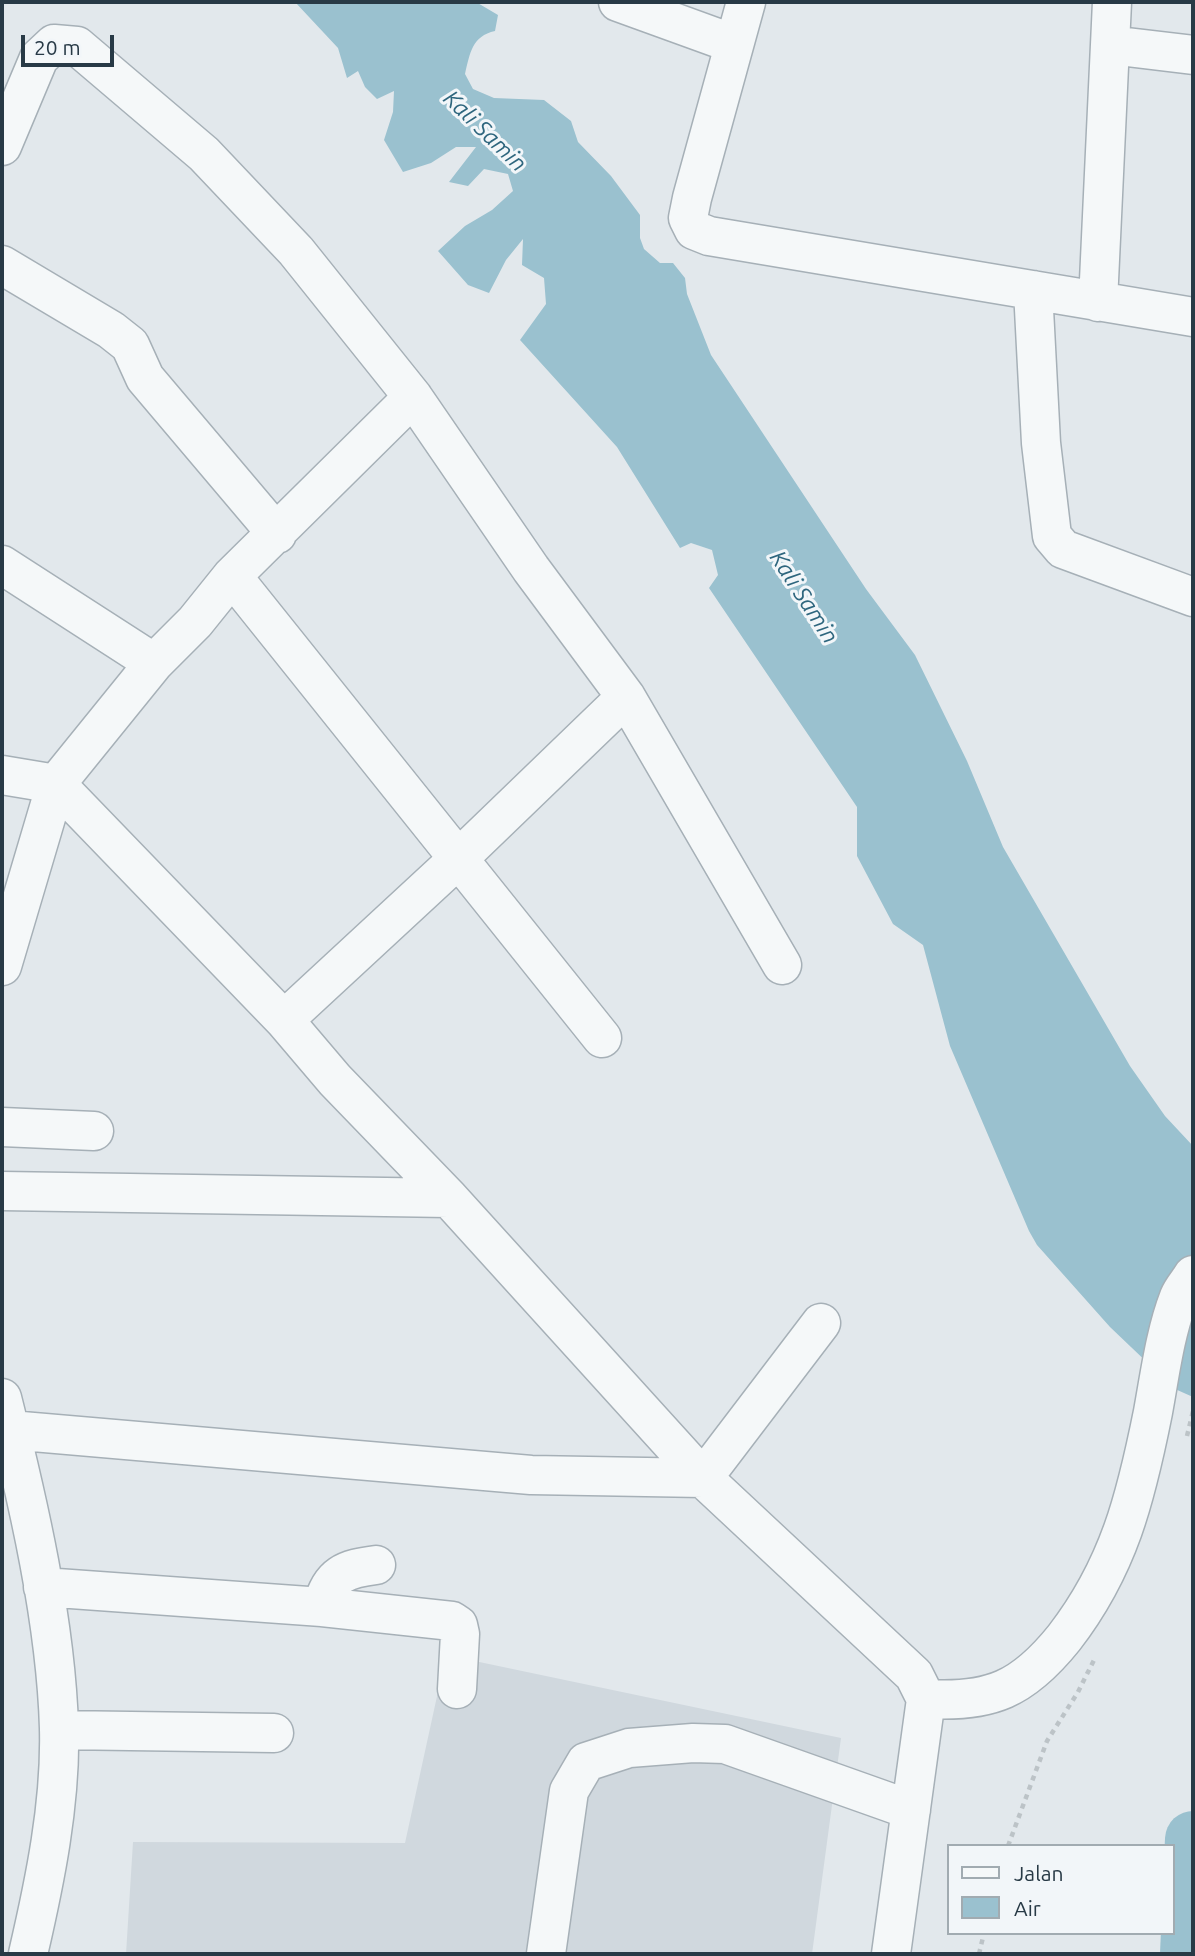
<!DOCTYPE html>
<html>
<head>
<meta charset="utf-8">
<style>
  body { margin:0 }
  #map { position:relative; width:1195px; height:1956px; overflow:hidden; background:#e2e8ec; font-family:Ubuntu,sans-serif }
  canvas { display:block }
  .frame { position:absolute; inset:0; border:4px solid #283a46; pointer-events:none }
  .legend { position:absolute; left:947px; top:1844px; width:228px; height:91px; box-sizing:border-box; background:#f2f6f9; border:2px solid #a1abb1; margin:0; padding:9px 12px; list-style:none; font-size:21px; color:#283a46 }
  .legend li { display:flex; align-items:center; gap:14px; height:35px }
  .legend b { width:35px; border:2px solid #a1abb1 }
  .scale { position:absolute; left:21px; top:35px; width:93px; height:32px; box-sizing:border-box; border:4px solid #283a46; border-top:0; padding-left:9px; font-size:21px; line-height:24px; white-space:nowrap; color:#283a46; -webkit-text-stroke:5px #f2f6f9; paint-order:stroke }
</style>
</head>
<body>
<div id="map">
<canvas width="1195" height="1956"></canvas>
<div class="frame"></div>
<ul class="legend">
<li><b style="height:9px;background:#f5f8f9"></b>Jalan</li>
<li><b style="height:19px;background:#9ac1cf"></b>Air</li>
</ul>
<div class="scale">20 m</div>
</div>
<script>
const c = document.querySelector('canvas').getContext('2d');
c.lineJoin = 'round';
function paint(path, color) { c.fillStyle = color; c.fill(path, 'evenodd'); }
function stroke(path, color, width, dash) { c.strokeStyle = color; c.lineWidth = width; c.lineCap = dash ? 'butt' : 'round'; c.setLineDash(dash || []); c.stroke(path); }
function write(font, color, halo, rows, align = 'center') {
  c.font = font + ' Ubuntu,sans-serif'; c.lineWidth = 6; c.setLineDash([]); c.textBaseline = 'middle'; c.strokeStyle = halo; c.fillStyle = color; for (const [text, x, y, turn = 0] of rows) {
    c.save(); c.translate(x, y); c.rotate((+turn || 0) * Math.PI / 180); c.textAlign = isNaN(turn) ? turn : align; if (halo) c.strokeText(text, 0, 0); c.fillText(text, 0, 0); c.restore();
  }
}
const built = new Path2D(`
  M446,1655L841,1738L812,1954H126L133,1842L405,1843Z`);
const water = new Path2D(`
  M295,2H476L498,15L495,31C472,36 470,53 465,74L473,89L494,98L544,100L571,121L578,142L611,176L640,215V238L644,249L660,263H673L685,278L687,294L711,355L866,589L915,655L967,761L1003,847L1130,1066L1165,1116L1193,1146V1397L1175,1389L1110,1327L1037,1245L1029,1231L950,1046L923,945L893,924L857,856V807L709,588L718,575L712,550L691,543L680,548L617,447L520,340L546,304L544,278L522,265L523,239L506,260L489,293L468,285L438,251L465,226L492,210L513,191L508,174L484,169L468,186L449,182L476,147H456L431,163L403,172L384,140L393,112L394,91L377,99L365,87L358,71L347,78L338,48Z`);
const river = new Path2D(`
  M1188,1954L1193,1839`);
const path = new Path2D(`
  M1187,1436L1193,1411
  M1008,1846L1047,1741L1078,1692L1094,1660
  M979,1954L984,1933`);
const minor = new Path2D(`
  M618,2L734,44
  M746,2L692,198L688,218L694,230L709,236L1193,317
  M1110,45L1193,55
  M2,146L39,58L54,44L77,46L204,154L296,251L413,397L531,569L626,697L782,965
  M2,265L111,330L130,345L145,378L277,534
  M1033,290L1041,443L1052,536L1063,549L1193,597
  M1098,302L1112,2
  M2,565L154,663
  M232,576L602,1038
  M2,775L56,784L284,1020L335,1080L449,1198L703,1478L914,1675L926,1699L891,1954
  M2,966L56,784L154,663L195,622L232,576L413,397
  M284,1020L458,859L626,697
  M2,1127L94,1131
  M2,1191L449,1198
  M2,1398C28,1501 56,1622 59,1728C61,1803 45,1881 28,1954
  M10,1430L531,1475L703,1478L821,1323
  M43,1587L322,1607C330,1574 345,1569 376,1565
  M322,1607L452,1621L458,1625L460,1634L457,1689
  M926,1699C991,1703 1023,1689 1064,1638C1119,1567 1136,1497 1153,1412C1160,1374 1165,1333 1179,1297C1182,1289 1189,1282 1193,1275
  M59,1730L274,1733
  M546,1954L569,1791L586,1762L629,1748L693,1743L725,1744L911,1810`);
const waterNames = [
  ["Kali Samin",485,131,44],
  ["Kali Samin",804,597,57]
];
paint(built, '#d0d8de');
paint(water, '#9ac1cf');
stroke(river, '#9ac1cf', 56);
stroke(minor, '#a6b0b7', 41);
stroke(path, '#bcc3c7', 4.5, [5, 5]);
stroke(minor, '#f5f8f9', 38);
write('italic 23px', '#2e667e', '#f2f6f9', waterNames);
</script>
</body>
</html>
